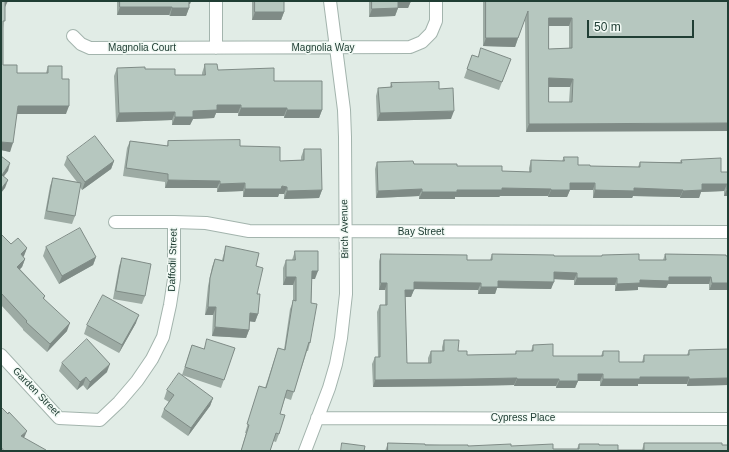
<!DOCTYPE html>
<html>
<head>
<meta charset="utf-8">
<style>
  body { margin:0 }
  #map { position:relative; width:729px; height:452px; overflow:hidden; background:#e1ece6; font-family:Arial,sans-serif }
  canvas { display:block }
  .frame { position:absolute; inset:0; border:2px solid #203e34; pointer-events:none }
  .scale { position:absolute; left:587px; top:20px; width:107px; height:18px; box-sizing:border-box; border:2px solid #203e34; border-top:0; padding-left:5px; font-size:12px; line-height:14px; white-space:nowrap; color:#203e34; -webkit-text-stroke:3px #f1f9f4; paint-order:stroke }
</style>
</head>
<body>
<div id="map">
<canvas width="729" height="452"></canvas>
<div class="frame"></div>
<div class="scale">50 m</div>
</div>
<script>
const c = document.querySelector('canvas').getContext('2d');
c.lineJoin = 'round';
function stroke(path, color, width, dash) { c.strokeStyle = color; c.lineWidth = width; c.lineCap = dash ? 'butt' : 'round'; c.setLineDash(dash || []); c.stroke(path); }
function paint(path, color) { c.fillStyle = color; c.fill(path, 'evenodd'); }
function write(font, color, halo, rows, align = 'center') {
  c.font = font + ' Arial,sans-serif'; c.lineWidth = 3; c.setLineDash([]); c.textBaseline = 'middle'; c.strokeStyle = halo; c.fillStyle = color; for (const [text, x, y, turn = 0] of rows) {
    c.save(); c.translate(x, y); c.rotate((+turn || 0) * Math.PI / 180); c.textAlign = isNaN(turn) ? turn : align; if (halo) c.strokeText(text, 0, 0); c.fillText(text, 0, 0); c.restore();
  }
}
const street = new Path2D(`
  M216,1V48
  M73,36L81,44L90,48L410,47L422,42L431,33L436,21V1
  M115,222H174L206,223L249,231L728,232
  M1,355L59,418L100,420L119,402L137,381L152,359L163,337L170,305L174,279V222
  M317,418L728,419
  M305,451L329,388L336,364L341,338L346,294L345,137L344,110L330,1`);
const wall = new Path2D(`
  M1,1L5,7L3,28V65L17,73H46L48,66L62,79L66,114H17L10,152L1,150Z
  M117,1H191L190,4H189V8L186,16H170L169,15H117Z
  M252,1H284V12L281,20H252Z
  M369,1H411L408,8H398L395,16L369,17Z
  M483,1H728L526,132L525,19L515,47L483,46ZM549,26H569V48L549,49ZM549,87H570L569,102H549Z
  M472,55L478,57L511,59L499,90L464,78Z
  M205,64L218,70L274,81L322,110L319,118H284V116H238V113H216L214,118L193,119L190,125H172V120L116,122L114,76L117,68L145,69L175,75H202V73Z
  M391,83L439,89L451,119L377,121L376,96L378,88L390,87Z
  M130,141L167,146L168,141L240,146L280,161L301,160V157L304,149L322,190L319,198L284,199V194H279L278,197H243V191L217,192V188H165V182L123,176L127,148Z
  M67,157L114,161L111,169L82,190L80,187L75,216L72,224L44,219L50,186L53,178L77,182L64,165Z
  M564,157L578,165L590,166L638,167L640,162H680L681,160L721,172H728V196H724V191L701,192L699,198H680V197L633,196L632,198H593V190H570L567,197H548V196H500L499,197H455V199H419V196L376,198L375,169L377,162L457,166L502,171L529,172V168L531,160L562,161Z
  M1,234L11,244L27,248L23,257L25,259L22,267L20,269L45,296L44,299L67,331L47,352L23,330V329L1,305Z
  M226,246L256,266L258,314L255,322L249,321V330L246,338L212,336L213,315H205L208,286L212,267L215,259L222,260Z
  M46,247L96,257L93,265L59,284L43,256Z
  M295,251L315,279H312L310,343L308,351H307L291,400L285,398L280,414L279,434L276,442L273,441L270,451H241L246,433H245L259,386L265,388L278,348L284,350L290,309L293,302V285H283V268L286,260H292Z
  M381,254L467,260H490L492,254L639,260H663L665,254L726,255L709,290V284H668L666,288L638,287V290L615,291V285H574V280L554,279L551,289L497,288L495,294H478V290L414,289L411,297H405L407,363H428V358L431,351H442V347L444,340L458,351L467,355L515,354L516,351H531L533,345L553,356H601L603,351L619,362H642L644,355H687L689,350L728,349V385L687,386V384H638V386H600V381H578L575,388H556V386H514V385L466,386L373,387L372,364L375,357H378L377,312L380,305H385V290H379V261Z
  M122,258L145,296L142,304L113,299L119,266Z
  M136,323L119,353L84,334L87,325Z
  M192,345L204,349L235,348L221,388L182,375Z
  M62,363L107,372L87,390L83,385L77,390L59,371Z
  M167,390L213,398L210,406L188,436L161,417L164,409L169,402L164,399Z
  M388,443L468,446H511L553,449H577L579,444L599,445L618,450H642L644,443L722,445L728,451H385Z`);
const shadedWall = new Path2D(`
  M4,1H8L5,7Z
  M187,1H191L190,4H186Z
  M397,1H411L408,8H398L395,16L369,17L372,9Z
  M120,7H172L169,15H117Z
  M172,8H189L186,16H170Z
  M255,12H284L281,20H252Z
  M549,18H572L569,26H546Z
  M486,38H518L515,47L483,46Z
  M549,78L573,79L570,87H546Z
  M217,105H241L238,113H216L214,118L193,119L190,125H172L175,117L193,111Z
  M18,106H69L66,114H15Z
  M241,108H287L284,116H238Z
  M287,110H322L319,118H284Z
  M454,111L451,119L377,121L380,113Z
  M175,112L172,120L116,122L119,113Z
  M728,123V131L526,132L529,124Z
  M1,142L13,143L10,152L1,150Z
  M114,161L111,169L82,190L85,182Z
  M10,163L8,171L1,180L2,175Z
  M8,180L5,188L1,193V189Z
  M168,180L220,181L217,188H165Z
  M245,183L243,191L217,192L220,184Z
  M570,183H595L593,190H570L567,197H548L551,190Z
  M702,184H727L724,191L701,192L699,198H680L683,191Z
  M282,186L287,187L284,194H279L278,197H243L245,189Z
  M502,188L551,189L548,196H500L499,197H455V199H419L422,192Z
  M634,188L683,190L680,197L633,196L632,198H593L595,190Z
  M422,189L419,196L376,198L378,191Z
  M727,189H728V196H724Z
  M322,190L319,198L284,199L287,191Z
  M27,248L24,256L18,262L21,254Z
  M96,257L93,265L59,284L62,276Z
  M25,259L22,267L14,275L17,267Z
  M312,271H318L315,279H309Z
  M554,272L577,273L574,280L551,279Z
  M286,277H296L293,285H283Z
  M669,277H711L709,284H668L666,288L638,287V290L615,291L617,284L640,280Z
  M577,278H617L615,285H574Z
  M498,281L554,282L551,289L497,288L495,294H478L481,287Z
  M414,282L481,283L478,290L411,289Z
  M381,283H387L385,290H379Z
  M712,283H728V290H709Z
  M405,290H414L411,297H403Z
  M208,307H216L213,315H205Z
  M250,313L258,314L255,322L247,321Z
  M139,315L136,323L119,353L122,345Z
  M70,323L67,331L47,352L50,344Z
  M215,327L249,330L246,338L212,336Z
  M110,364L107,372L87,390L90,382Z
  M578,374H603L600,381H575Z
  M86,377L83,385L77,390L80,382Z
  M640,377H689L687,384H638V386H600L603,379Z
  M517,378L514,385L466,386L373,387L375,380Z
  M728,378V385L687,386L689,379Z
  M517,379H559L556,386H514Z
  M559,381H578L575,388H556Z
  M213,398L210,406L188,436L191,428Z
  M27,431L24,438L21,436Z`);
const building = new Path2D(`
  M1,1H5V21H3V65H17V73H48V66H62V79H69V106H18L13,143L1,142Z
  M120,1H189V8H172V7H120Z
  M255,1H284V12H255Z
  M372,1H398V8L372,9Z
  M486,1H728V123L529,124L528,11L518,38H486ZM549,18H572V48L549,49ZM549,78L573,79L572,102H549Z
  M481,48L511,59L502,82L467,69L472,55L478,57Z
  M205,64H217L218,70L274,68V81H322V110H287V108H241V105H217V110L193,111V117H175V112L119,113L117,68L145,67V69H175V75H205Z
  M439,82V89L453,88L454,111L380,113L378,88L392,87L391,83Z
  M95,136L114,161L85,182L67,157Z
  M240,140V146L280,147V161L304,160V149H321L322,190L287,191V187L282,186L281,189H245V183L220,184V181L168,180V174L126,168L130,141L168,146V141Z
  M1,156L10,163L2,175L8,180L1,189Z
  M564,157H578V165H590V166L640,167V162L682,163L681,160L721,158V172H728V189H727V184H702V190L683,191V190L634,188V191L595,190V183H570V190H551V189L502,188V190H457V192H422V189L378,191L377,162L413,161L414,164H457V166H502V171L531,172V160L564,161Z
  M53,178L81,183L75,216L47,211Z
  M80,228L96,257L62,276L46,247Z
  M1,234L11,244L18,238L27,248L21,254L25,259L17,267L45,296L43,298L70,323L50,344L26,322L27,321L1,293Z
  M226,246L259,253L256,266L263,268L257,294H260L258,314L250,313L249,330L215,327L216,307H208L210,278L215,259L223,261Z
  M295,251H318V271H312L311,303L317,304L310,343L309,342L294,392L287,390L280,414L285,415L279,434L276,433L270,451H241L249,425L247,424L259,386L266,388L278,348L285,350L293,300L296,301V277H286V260H295Z
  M381,254L467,255V260H492V254L554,255V256H602V255L639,254V260H666L665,254L726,255V256H728V283H712L711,277H669V281L640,280V283L617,284V278H577V273L554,272V282L498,281V287H481V283L414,282V290H405L407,363H431V351H444V340H459L458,351H467V355L516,354V351H533V345L553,344V356H603V351H619V362H644V355H689V350L728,349V378L689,379V377H640V379H603V374H578V381H559V379H517V378L469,379L375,380V357H380V305H387V283H381Z
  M122,258L151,264L145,296L116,291Z
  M103,295L139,315L122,345L87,325Z
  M87,339L110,364L90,382L86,377L80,382L62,363Z
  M207,339L235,348L224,380L185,367L192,345L204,349Z
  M179,373L213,398L191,428L164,409L174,395L167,390Z
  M1,407L8,414L9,412L27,431L21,436L46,450L45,451H4L1,447Z
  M342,443L365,446L364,451H341Z
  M388,443L425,444V445H468V446L511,444V446L553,444V449H579V444H599V445H618V450H644V443H722V445H728V451H388Z`);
const streetNames = [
  ["Magnolia Court",142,48],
  ["Magnolia Way",323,48],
  ["Birch Avenue",345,229,-91],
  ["Bay Street",421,232],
  ["Daffodil Street",173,260,-88],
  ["Garden Street",36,392,46],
  ["Cypress Place",523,418]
];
stroke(street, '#a3b4ad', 14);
stroke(street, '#fff', 12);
paint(wall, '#9daba4');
paint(shadedWall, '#7f8b86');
paint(building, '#b6c7bf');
stroke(building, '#7f8b86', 1);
write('10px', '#203e34', '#f1f9f4', streetNames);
</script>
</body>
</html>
